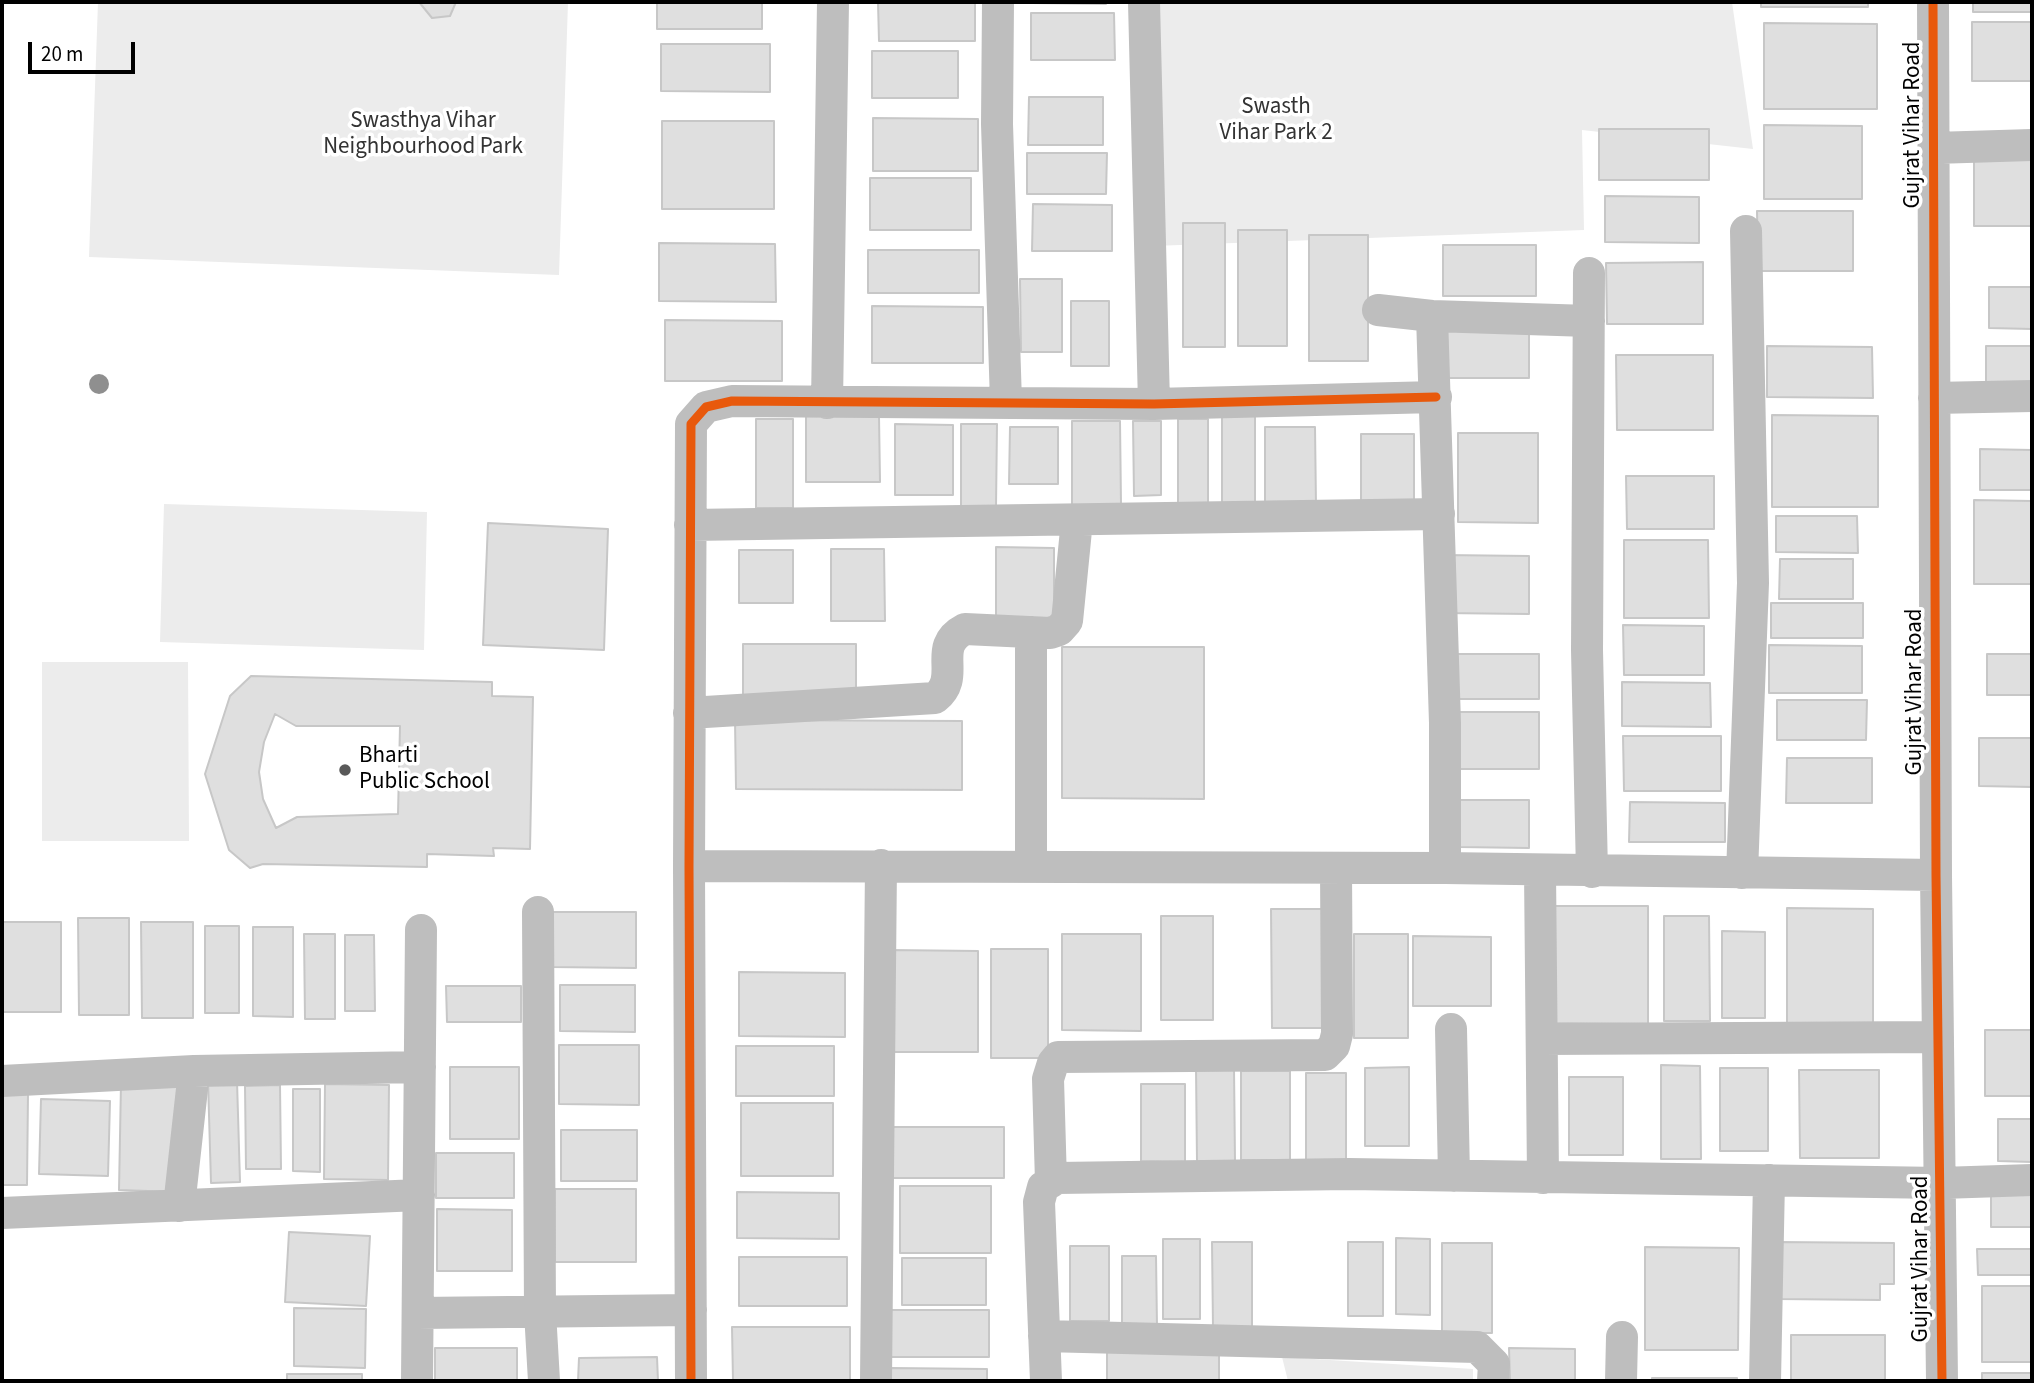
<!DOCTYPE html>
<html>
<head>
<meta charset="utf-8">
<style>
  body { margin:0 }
  #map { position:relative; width:2034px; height:1383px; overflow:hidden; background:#fff; font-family:"Source Sans 3",sans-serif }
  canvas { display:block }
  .frame { position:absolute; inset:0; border:4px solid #000; pointer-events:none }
  .scale { position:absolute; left:28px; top:42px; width:107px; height:32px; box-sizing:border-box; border:4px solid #000; border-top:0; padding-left:9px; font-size:21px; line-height:24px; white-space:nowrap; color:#000; -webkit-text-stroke:5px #fff; paint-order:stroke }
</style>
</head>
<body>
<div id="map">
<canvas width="2034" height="1383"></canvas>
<div class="frame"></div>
<div class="scale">20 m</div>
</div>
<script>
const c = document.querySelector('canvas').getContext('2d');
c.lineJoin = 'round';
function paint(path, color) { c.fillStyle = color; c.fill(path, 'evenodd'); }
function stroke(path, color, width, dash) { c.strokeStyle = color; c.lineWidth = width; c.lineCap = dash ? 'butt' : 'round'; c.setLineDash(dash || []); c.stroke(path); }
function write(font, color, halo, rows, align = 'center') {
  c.font = font + ' "Source Sans 3",sans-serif'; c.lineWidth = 7; c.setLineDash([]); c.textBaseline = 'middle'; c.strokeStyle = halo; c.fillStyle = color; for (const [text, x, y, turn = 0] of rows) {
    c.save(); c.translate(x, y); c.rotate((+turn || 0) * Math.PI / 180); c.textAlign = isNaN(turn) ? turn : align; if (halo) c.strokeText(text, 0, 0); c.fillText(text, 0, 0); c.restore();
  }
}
const green = new Path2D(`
  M98,2H568L559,275L89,257Z
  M1151,2H1732L1753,149L1582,130L1584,230L1153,246Z
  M164,504L427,512L424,650L160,642Z
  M42,662H188L189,841H42Z
  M1282,1357L1473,1369V1381H1288Z`);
const building = new Path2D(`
  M419,2H456L450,16L432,18Z
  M657,2H762V29H657Z
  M878,2H975V41H879Z
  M1032,2H1106V4L1032,3Z
  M1761,2H1868V7H1761Z
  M1973,2H2032V12H1973Z
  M1031,13H1114L1115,60H1031Z
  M1972,22H2032V81H1972Z
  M1764,23L1877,24V109H1764Z
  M661,44H770V92L661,91Z
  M872,51H958V98H872Z
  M1029,97H1103V145H1028Z
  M873,118L978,119V171H873Z
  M662,121H774V209H662Z
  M1764,125L1862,126V199H1764Z
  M1599,129H1709V180H1599Z
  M1027,153H1107L1106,194H1027Z
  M1974,157H2032V226H1974Z
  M870,178H971V230H870Z
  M1605,196L1699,197V243L1605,242Z
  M1033,204L1112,205V251H1032Z
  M1757,211H1853V271H1758Z
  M1183,223H1225V347H1183Z
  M1238,230H1287V346H1238Z
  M1309,235H1368V361H1309Z
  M659,243L775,244L776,302L659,301Z
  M1443,245H1536V296H1443Z
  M868,250H979V293H868Z
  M1703,262V324H1607L1606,263Z
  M1020,279H1062V352H1021Z
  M1989,287H2032V329L1989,328Z
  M1071,301H1109V366H1071Z
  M872,306L983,307V363H872Z
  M665,320L782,321V381H665Z
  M1441,325H1529V378H1441Z
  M1767,346L1872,347L1873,398L1767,397Z
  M1986,346H2032V390H1986Z
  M1616,355H1713V430H1617Z
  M1222,412H1255V504H1222Z
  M1772,415L1878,416V507H1772Z
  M806,416H879L880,482H806Z
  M756,419H793V508H756Z
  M1178,419H1208V506H1178Z
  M1072,421H1120L1121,505H1072Z
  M1133,421H1161V495L1134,496Z
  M895,424L953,425V495H895Z
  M961,424H997L996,507H961Z
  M1010,427H1058V484H1009Z
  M1265,427H1315L1316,506L1265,507Z
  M1458,433H1538V523L1458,522Z
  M1361,434H1414V508H1361Z
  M1980,449L2032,450V490H1980Z
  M1626,476H1714V529H1627Z
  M1974,500L2032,501V584H1974Z
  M1776,516H1857L1858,553L1776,552Z
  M488,523L608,529L604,650L483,645Z
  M1624,540H1708L1709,618H1624Z
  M996,547L1054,548V619L996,620Z
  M831,549H884L885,621H831Z
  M739,550H793V603H739Z
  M1443,555L1529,556V614L1443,613Z
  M1780,559H1853V599H1779Z
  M1771,603H1863V638H1771Z
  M1623,625L1704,626V675H1624Z
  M743,644H856V699H743Z
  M1769,645L1862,646V693H1769Z
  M1062,647H1204V799L1062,798Z
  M1450,654H1539V699H1450Z
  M1987,654H2032V695H1987Z
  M251,676L492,682V696L533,697L530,849L493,848L494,856L427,854V867L263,864L250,868L229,850L205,774L230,696ZM275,714L296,726H400L398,814L297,817L276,828L263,799L259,772L264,742Z
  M1622,682L1710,683L1711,727L1622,726Z
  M1777,700H1867L1866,740H1777Z
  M1456,712H1539V769H1456Z
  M735,720L962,721V790L736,789Z
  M1623,736H1721V791H1624Z
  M1979,738H2032V787L1979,786Z
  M1787,758H1872V803H1786Z
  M1459,800H1529V848L1459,847Z
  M1630,802L1725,803V842H1629Z
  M1545,906H1648V1024L1545,1023Z
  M1787,908L1873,909V1025H1787Z
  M1271,909H1322V1028H1272Z
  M551,912H636V968L551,967Z
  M1161,916H1213V1020H1161Z
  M1664,916H1709L1710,1021H1664Z
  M78,918H129V1015H79Z
  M2,922H61V1012H2Z
  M141,922H193V1018H142Z
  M205,926H239V1013H205Z
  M253,927H293V1017L253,1016Z
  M1722,931L1765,932V1018H1722Z
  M304,934H335V1019H305Z
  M1062,934H1141V1031L1062,1030Z
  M1354,934H1408V1038H1354Z
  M345,935H374L375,1011H345Z
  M1413,936L1491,937V1006H1413Z
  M991,949H1048V1058H991Z
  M889,950L978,951V1052H889Z
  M739,972L845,973V1037L739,1036Z
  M560,985H635V1032L560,1031Z
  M446,986H521V1022H447Z
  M1985,1030H2032V1096H1985Z
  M559,1045H639V1105L559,1104Z
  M736,1046H834V1096H736Z
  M1661,1065L1700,1066L1701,1159H1661Z
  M450,1067H519V1139H450Z
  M1409,1067V1146H1365V1068Z
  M1196,1068H1234L1235,1162H1197Z
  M1720,1068H1768V1151H1720Z
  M1799,1070H1879V1158H1800Z
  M1241,1071H1290V1160H1241Z
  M1306,1073H1346V1165H1306Z
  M1569,1077H1623V1155H1569Z
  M208,1081H237L240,1182L211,1183Z
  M121,1083L179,1085L177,1192L119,1190Z
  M325,1084L389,1085L388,1180L324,1179Z
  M1141,1084H1185V1162L1141,1161Z
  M280,1085L281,1169H246L245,1086Z
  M293,1089H320V1172L293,1171Z
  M2,1094H28L27,1185H2Z
  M41,1099L110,1101L108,1176L39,1174Z
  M741,1103H833V1176H741Z
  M1998,1119H2032V1162L1998,1161Z
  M889,1127H1004V1178H889Z
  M561,1130H637V1181H561Z
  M436,1153H514V1198H436Z
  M900,1186H991V1253H900Z
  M555,1189H636V1262H555Z
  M737,1192L839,1193V1239L737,1238Z
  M1991,1192H2032V1227H1991Z
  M437,1209L512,1210V1271H437Z
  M289,1232L370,1236L366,1306L285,1302Z
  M1396,1238L1430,1239V1315L1396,1314Z
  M1163,1239H1200V1319H1163Z
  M1212,1242H1252V1328H1213Z
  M1348,1242H1383V1316H1348Z
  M1778,1242L1894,1243V1284H1880V1300L1778,1299Z
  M1442,1243H1492V1333H1442Z
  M1070,1246H1109V1321H1070Z
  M1645,1247L1739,1248L1738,1350H1645Z
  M1977,1249H2032V1275H1978Z
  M1122,1256H1156L1157,1327H1122Z
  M739,1257H847V1306H739Z
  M902,1258H986V1305H902Z
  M1982,1286H2032V1362H1982Z
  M294,1308L366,1309L365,1368L294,1366Z
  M891,1310H989V1357H891Z
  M732,1327H850V1381H733Z
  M1791,1335H1885V1381H1791Z
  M435,1348H517V1381L435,1380Z
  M1107,1348H1219V1381H1107Z
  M1509,1348L1575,1349V1381H1510Z
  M657,1357L658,1381H578L579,1358Z
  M891,1368L987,1369V1381H891Z
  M1982,1373H2032V1381H1982Z
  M287,1374H362V1381H287Z
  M1652,1378H1737V1381H1652Z`);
const street = new Path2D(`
  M998,2L997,124L1006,402
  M1144,2L1154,404
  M1933,2L1936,875L1942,1381
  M1934,148L2032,145
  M1589,273L1587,650L1592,872
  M1378,310L1432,316L1589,321
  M1432,316L1445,723V868
  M1934,398L2032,396
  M827,403L833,2
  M690,525L1439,514
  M689,713L935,698C963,676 930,647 965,629L1050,633L1059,630L1067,621L1077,520
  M689,866L1445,868L1936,875
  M1031,866V632
  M1540,871L1543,1178
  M1742,873L1753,583L1746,231
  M538,912L540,1312L544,1381
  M1451,1029L1454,1176
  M1542,1039L1938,1037
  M2,1081L194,1071L420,1067
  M1051,1182L1048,1079L1053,1063L1058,1057L1325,1055L1334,1046L1337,1034L1336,868
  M179,1206L194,1071
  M2,1213L419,1195
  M418,1313L691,1310
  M1044,1336L1477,1347L1494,1364L1493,1381
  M417,1381L421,930
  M691,1381L689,866L691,424L706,407L732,401L1154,404L1436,397
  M876,1381L881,865
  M1046,1381L1039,1202L1043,1187L1057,1178L1349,1174L1941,1183L2032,1180
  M1621,1381L1622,1337
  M1765,1381L1769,1180`);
const cycleway = new Path2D(`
  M1933,2L1936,875L1942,1381
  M691,1381L689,866L691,424L706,407L732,401L1154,404L1436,397`);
const trees = [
  [99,384]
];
const markers = [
  [345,770,7,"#595959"]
];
const parkNames = [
  ["Swasth",1276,108],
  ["Vihar Park 2",1276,134],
  ["Swasthya Vihar",423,122],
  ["Neighbourhood Park",423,148]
];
const streetNames = [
  ["Gujrat Vihar Road",1914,125,-90],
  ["Gujrat Vihar Road",1916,692,-90],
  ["Gujrat Vihar Road",1922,1259,-90]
];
const poiNames = [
  ["Bharti",359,757],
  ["Public School",359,783]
];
paint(green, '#ececec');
paint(building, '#dfdfdf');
stroke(building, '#c7c7c7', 2);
stroke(street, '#bebebe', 32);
stroke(cycleway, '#e8590c', 9);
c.fillStyle = '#8f8f8f';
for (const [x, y] of trees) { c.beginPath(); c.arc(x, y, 10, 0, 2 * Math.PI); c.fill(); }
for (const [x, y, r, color] of markers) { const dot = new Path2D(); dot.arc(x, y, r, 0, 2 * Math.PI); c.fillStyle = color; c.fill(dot); stroke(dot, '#fff', 2.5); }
write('23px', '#333', '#fff', parkNames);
write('23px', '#000', '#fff', streetNames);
write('23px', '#000', '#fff', poiNames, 'left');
</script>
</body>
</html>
